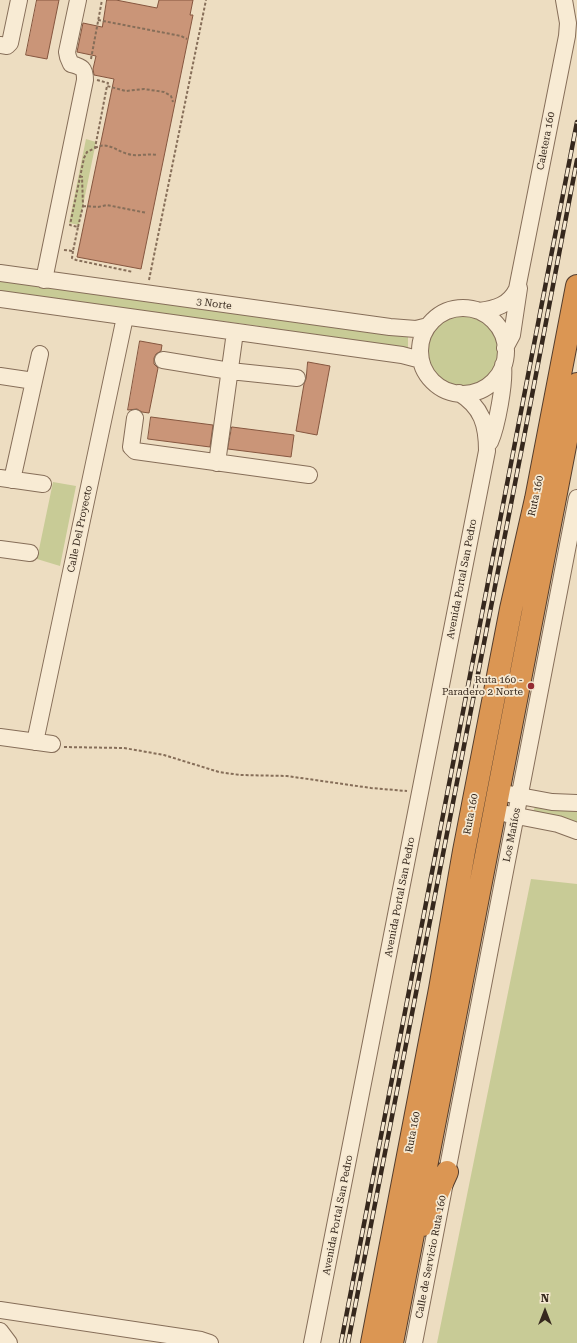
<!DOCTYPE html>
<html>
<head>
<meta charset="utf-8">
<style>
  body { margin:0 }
  #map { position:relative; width:577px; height:1343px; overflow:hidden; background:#edddc1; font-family:"Roboto Serif",serif }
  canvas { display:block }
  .north { position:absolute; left:525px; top:1291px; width:40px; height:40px; -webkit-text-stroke:3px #f5e8d1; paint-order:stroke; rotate:0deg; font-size:11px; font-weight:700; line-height:16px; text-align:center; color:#36281d }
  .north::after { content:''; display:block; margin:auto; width:14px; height:18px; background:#36281d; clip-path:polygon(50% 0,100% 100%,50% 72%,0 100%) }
</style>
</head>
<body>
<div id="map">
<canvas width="577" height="1343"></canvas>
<div class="north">N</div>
</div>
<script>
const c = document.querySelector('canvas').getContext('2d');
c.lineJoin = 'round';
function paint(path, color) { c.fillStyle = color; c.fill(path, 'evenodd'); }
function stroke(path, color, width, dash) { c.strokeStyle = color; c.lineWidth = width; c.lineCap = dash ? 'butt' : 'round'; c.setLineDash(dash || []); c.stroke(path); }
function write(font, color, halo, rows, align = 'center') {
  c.font = font + ' "Roboto Serif",serif'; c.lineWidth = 3.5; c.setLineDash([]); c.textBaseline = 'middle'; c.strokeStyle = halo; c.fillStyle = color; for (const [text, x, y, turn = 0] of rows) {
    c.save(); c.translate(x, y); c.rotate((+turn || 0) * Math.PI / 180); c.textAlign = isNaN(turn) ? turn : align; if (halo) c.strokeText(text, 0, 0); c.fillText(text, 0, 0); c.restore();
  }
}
const green = new Path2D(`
  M86,139L96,142L79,225L69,223Z
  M0,279L408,333V349L252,325L0,293Z
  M426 351a37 37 0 1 1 74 0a37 37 0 1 1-74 0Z
  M53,482L76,486L60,566L37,559Z
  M535,806L577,810V825L533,814Z
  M531,879L577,884V1343H437Z`);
const building = new Path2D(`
  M37,0H59L47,59L26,55Z
  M107,0H116L157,8L159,0H193L190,15H193L141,269L77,257L114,79L94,75L93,69L96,56L77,52L83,23L102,27Z
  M140,341L162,345L161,351L156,354L154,358V364L158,368L149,413L142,412L137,409L128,410Z
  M308,362L330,366L317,435L296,431L304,384L306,379Z
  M151,417L213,425L210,447L148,439Z
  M232,427L294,435L291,457L228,449Z`);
const path = new Path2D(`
  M98,20L181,36L187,39
  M91,59L102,0
  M97,80L108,83L107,86L126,91L144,89L164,92L171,96L173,102
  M95,148C108,141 116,151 128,154C138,157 148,153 157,155
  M83,206L98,207L107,205L147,213
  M78,227L83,206L82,176
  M64,250L73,251L78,227L70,225L84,158L87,152L95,148L107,86
  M73,251L72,258L76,260L133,272
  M149,280L206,0
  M64,747L124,748L164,755L219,772L240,775L287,776L371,788L407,791`);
const minor = new Path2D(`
  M0,45L7,46L10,43L19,0
  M0,273L390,327L416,329L428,326
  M44,280L85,80C85,68 82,67 71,64L68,57L67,52L78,0
  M0,299L402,355L421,360
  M420 351a43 43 0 1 1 86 0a43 43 0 1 1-86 0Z
  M479,311C496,309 509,305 517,289L567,36L568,23L564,0
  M505,348L512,335L519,288
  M163,360L230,371L297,378
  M0,376L34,381
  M135,418L131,447L135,451L309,475
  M490,442C497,426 505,383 503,365
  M217,463L235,332
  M0,478L43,484
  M12,480L40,354
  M0,549L30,553
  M0,737L52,744
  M35,742L125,317
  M509,794L552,802L577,803
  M507,814L558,824L577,831
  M0,1310L201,1340L210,1343
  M0,1331L9,1343
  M312,1343L487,451C487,425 482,407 459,393
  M414,1343L577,498`);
const highway = new Path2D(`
  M423,1225L447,1172
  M372,1343L440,989L464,851L511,609L536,499L577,286
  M392,1343L577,384`);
const rail = new Path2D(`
  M341,1343L577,122
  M348,1343L525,432L577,160`);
const markers = [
  [531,686,4,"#942a32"]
];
const streetNames = [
  ["Caletera 160",546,141,-79],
  ["3 Norte",214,304,8],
  ["Ruta 160",536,496,-78],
  ["Calle Del Proyecto",80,529,-78],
  ["Avenida Portal San Pedro",462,579,-79],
  ["Ruta 160",471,814,-79],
  ["Los Mañíos",512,835,-79],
  ["Avenida Portal San Pedro",400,897,-79],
  ["Ruta 160",413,1132,-79],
  ["Avenida Portal San Pedro",338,1215,-79],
  ["Calle de Servicio Ruta 160",431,1257,-79]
];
const poiNames = [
  ["Ruta 160 -",523,680],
  ["Paradero 2 Norte",523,692]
];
paint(green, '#c8cb96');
paint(building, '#ca9578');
stroke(building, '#85563f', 1);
stroke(minor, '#866e59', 18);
stroke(highway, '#543d2d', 24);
stroke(path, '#866e59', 2, [3, 2]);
stroke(minor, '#f8ebd4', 16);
stroke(highway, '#db9653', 22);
stroke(rail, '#36281d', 4.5);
stroke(rail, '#f5e8d1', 3, [9]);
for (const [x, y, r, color] of markers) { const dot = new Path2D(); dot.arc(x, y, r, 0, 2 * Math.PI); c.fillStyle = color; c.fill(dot); stroke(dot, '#f5e8d1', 1.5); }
write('10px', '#36281d', '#f5e8d1', streetNames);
write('10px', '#36281d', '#f5e8d1', poiNames, 'right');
</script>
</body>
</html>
